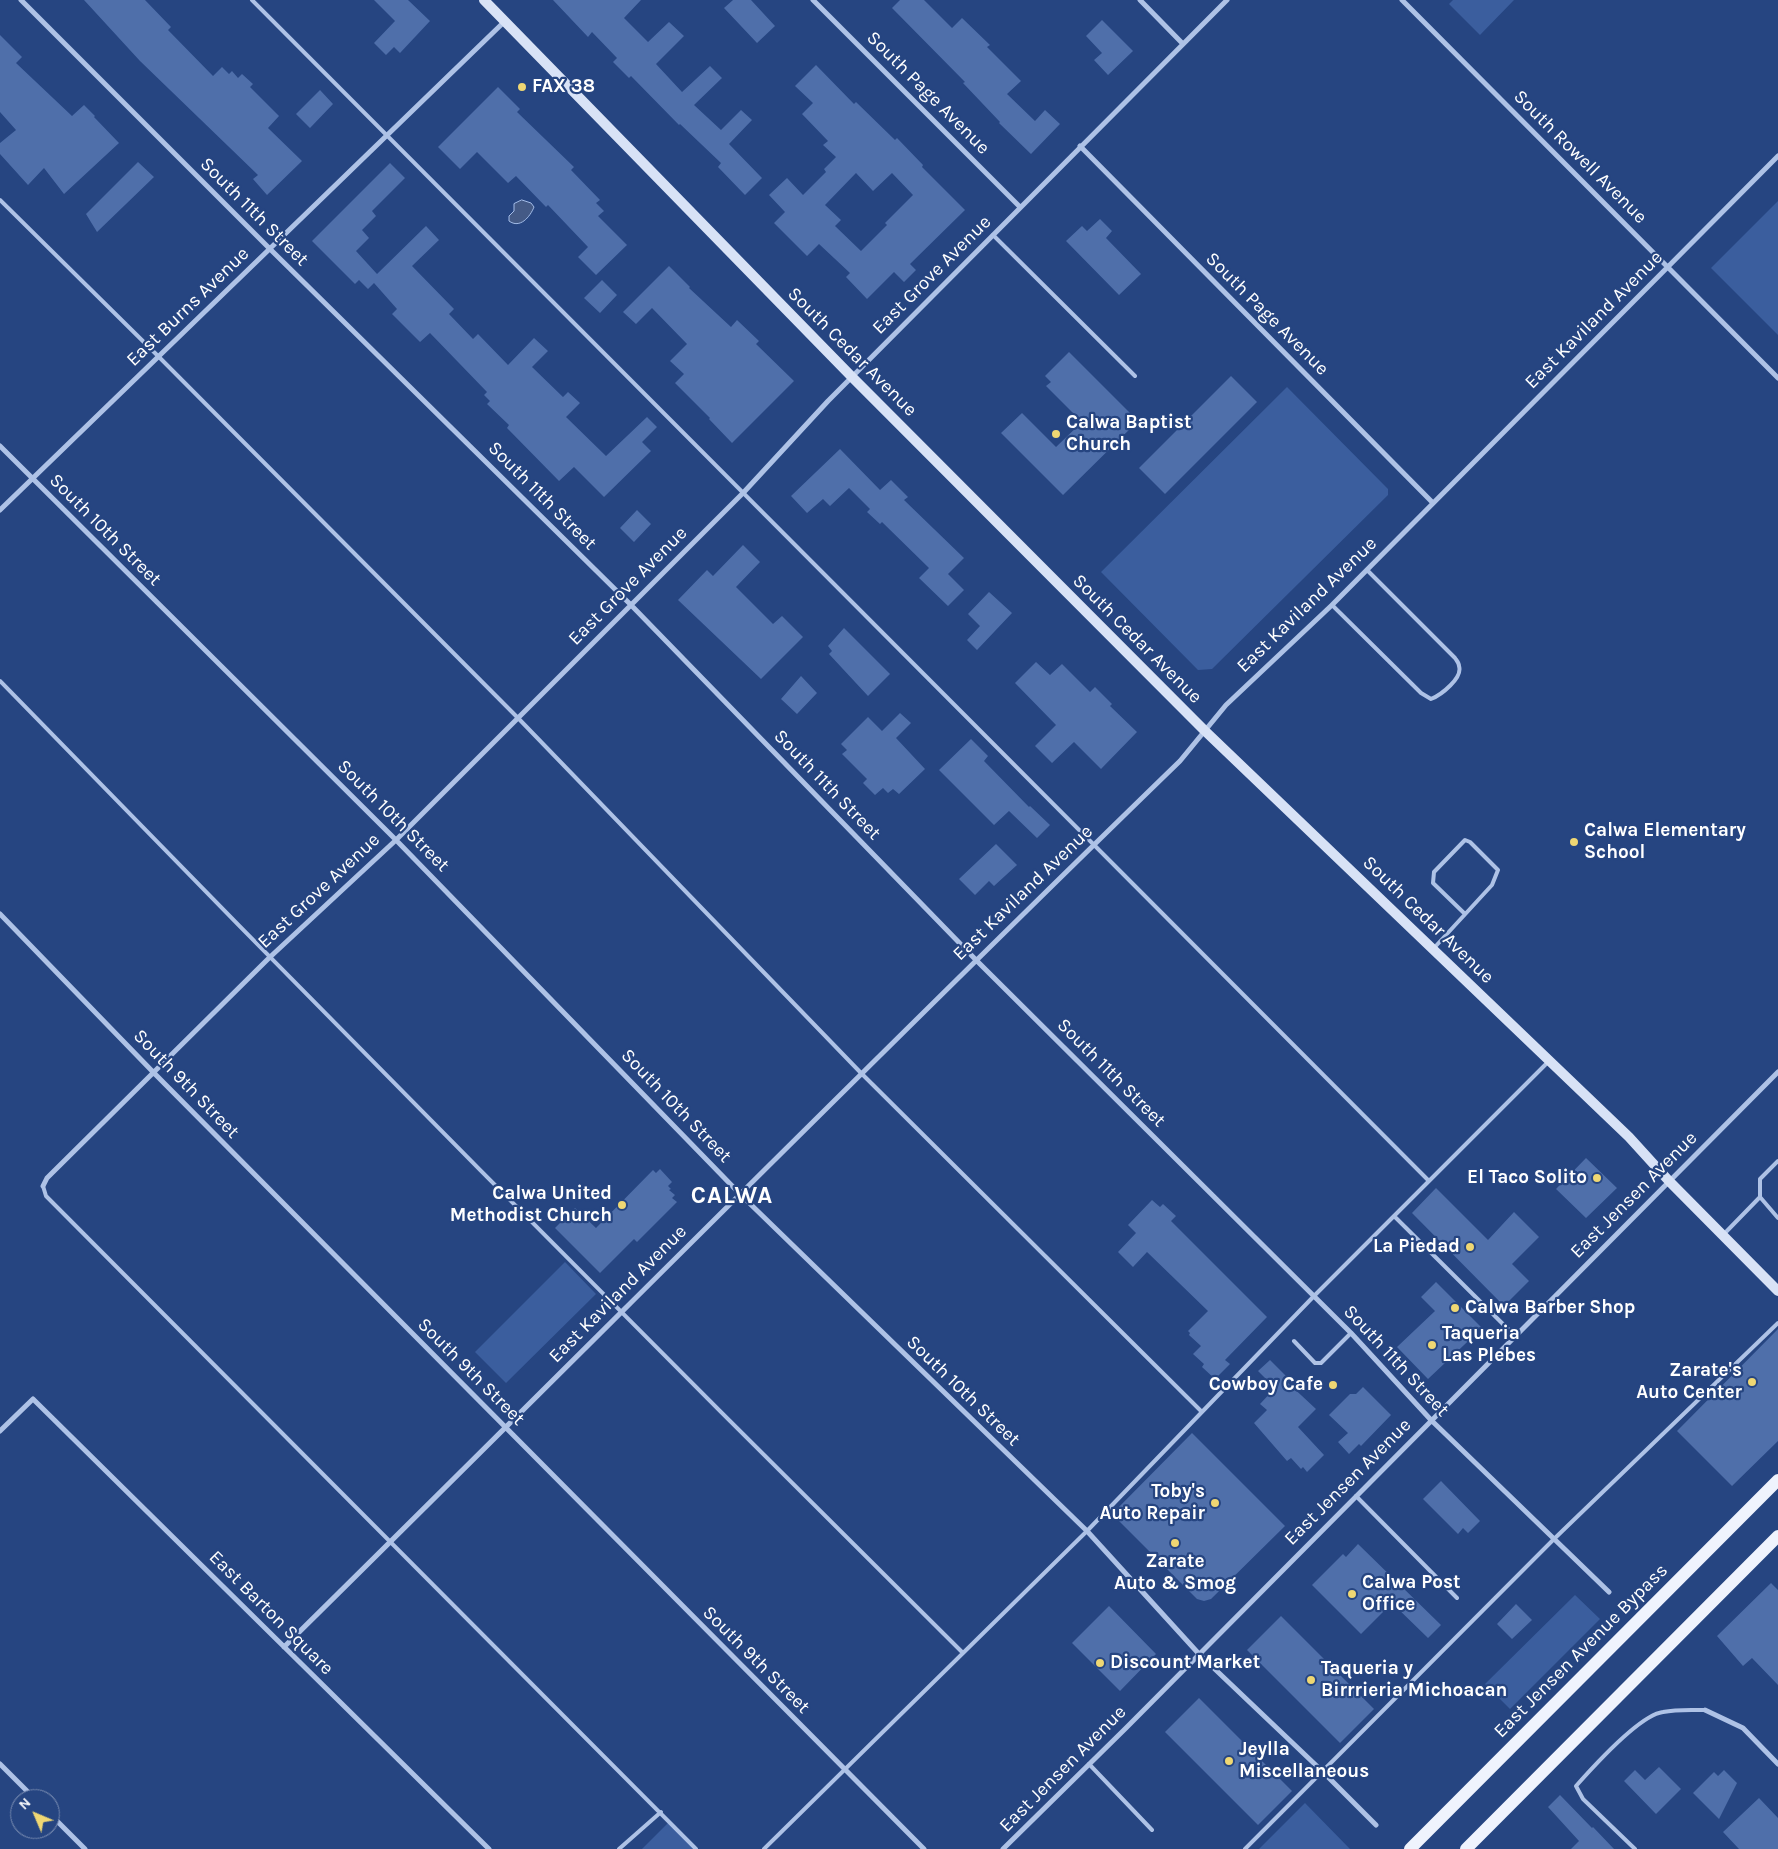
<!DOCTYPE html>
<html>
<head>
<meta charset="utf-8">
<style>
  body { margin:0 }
  #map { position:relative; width:1778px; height:1849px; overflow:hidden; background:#264581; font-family:Karla,sans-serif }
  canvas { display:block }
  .north { position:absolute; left:10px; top:1789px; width:50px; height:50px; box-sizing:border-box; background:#264581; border:1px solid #7d8fb3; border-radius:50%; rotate:315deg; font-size:14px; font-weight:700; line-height:20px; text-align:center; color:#fff }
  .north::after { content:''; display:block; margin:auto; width:18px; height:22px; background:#efd773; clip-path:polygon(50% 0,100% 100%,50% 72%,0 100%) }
</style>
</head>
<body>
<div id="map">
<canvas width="1778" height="1849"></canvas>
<div class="north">N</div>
</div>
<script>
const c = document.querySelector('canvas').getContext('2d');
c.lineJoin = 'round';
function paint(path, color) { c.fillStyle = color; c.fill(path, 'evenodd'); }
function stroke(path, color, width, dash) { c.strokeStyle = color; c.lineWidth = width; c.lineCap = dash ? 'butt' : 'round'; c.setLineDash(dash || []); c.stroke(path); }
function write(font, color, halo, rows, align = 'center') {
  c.font = font + ' Karla,sans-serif'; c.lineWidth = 4.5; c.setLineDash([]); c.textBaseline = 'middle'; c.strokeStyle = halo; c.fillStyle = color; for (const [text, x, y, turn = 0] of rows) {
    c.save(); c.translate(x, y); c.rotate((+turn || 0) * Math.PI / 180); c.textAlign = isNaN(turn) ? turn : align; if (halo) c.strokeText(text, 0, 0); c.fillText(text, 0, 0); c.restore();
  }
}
const green = new Path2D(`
  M1453,0H1514L1480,35L1449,4Z
  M1778,201V335L1711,268Z
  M1287,387L1388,489V495L1212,669L1198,670L1101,572Z
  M565,1262L596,1294L506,1383L475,1352Z
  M1575,1595L1600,1619L1510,1709L1485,1684Z
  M1305,1803L1350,1849H1259Z
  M669,1822L696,1849H642Z`);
const water = new Path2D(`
  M522,200L531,203L534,207C530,217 520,229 509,221V216L514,211V204Z`);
const building = new Path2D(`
  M84,0H145L171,27L168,30L213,76L222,67L229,74L232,71L238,78L242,74L253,84L250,87L279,116L268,128L302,161L267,195L253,179L258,175L140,61Z
  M374,0H408L430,21L400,53L394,47L386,55L374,43L395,21Z
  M553,0H641L624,18L648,42L669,22L684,36L656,64L682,92L710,66L722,78L694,105L721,130L741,110L752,120L729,144L762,178L745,195L718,167L721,163L680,124L679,125L631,76L629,78L613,62L617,58L592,32L588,37Z
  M733,0H751L775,26L757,43L724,8Z
  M900,0H924L952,28L962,18L990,45L987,47L1021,81L1007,94L1035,121L1045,110L1060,124L1031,154L999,123L1000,122L963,83L965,82L892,8Z
  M1102,20L1133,51L1108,75L1094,60L1102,53L1086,36Z
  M0,35L22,57L16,63L72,116L84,105L95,116L94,117L119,143L64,194L44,168L28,185L0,154V143L16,130L0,112Z
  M816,65L854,104L856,102L895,140L897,138L923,165L922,167L965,210L910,264L916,270L904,282L894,272L867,299L846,277L850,273L819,244L807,256L774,223L785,212L769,195L787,178L803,195L826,172L824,169L836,157L823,145L828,141L802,114L813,103L795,86ZM856,173L873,191L892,173L913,195L885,223L887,225L861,251L835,226L841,220L825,205Z
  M498,87L520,109L517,112L574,167L571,170L600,200L596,203L604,211L598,216L627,245L596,275L578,257L588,247L548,205L546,207L516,176L508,183L477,152L460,169L438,147Z
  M320,90L333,104L310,128L296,114Z
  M138,162L154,177L97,232L86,214Z
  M390,163L405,178L372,211L376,216L362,230L369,238L356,251L377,274L426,226L439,240L412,266L454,309L449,314L473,339L478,334L508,365L534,338L548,351L532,367L563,397L568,392L580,403L566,417L606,456L647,417L657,427L642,442L651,451L604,497L574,467L559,481L507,428L509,425L487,404L490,401L484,395L487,392L430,333L420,342L392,314L397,309L374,283L368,289L359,280L355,284L312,241Z
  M1100,219L1112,231L1106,238L1141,274L1119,295L1066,241L1082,226L1087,231Z
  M669,266L690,287L689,288L731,327L737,320L759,341L756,344L794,381L732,443L709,419L710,418L675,383L684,374L670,361L687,344L652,308L636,324L623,312Z
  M602,280L617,295L600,313L584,298Z
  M1069,352L1138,421L1063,495L1001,433L1022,413L1056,447L1082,422L1046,386L1051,382L1045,376Z
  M1231,376L1257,402L1165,494L1139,468Z
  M840,449L880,490L891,480L908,497L904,500L964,558L948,574L964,590L948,606L919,578L929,568L882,522L880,524L867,512L870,509L849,488L830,506L823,499L807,513L791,496Z
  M637,510L651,524L634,542L620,528Z
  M743,545L760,562L736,587L773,624L782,616L803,637L761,679L678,600L707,570L713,576Z
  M989,592L1012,613L977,650L967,640L980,626L968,614Z
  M844,628L890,674L868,696L829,654L832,651L828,646Z
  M1036,662L1050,675L1062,664L1090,692L1095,687L1112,704L1110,706L1137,732L1101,769L1074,742L1052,763L1035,746L1056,725L1015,683Z
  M801,676L817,693L797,714L781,699Z
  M900,713L911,723L896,738L925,769L899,794L893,789L888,793L883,788L875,795L863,783L867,779L842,754L847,750L841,744L868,717L882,731Z
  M971,739L988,756L984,761L1029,807L1030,806L1050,825L1037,838L1009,811L994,825L939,770Z
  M996,844L1017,865L994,886L989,881L975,895L959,879Z
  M1586,1158L1617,1188L1586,1218L1556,1189Z
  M660,1169L672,1182L668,1186L671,1189L669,1190L675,1195L672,1198L677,1202L637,1242L634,1239L600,1273L555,1228L575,1208L596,1228L653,1170L656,1173Z
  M1436,1188L1488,1240L1514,1212L1539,1237L1512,1264L1529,1281L1504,1306L1412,1213Z
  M1152,1200L1160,1207L1163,1204L1176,1216L1171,1221L1267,1317L1225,1360L1230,1364L1215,1379L1202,1367L1204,1364L1193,1354L1201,1346L1189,1335L1190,1333L1188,1331L1208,1311L1147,1252L1133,1267L1118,1252L1136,1233L1128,1225Z
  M1436,1282L1482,1328L1428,1379L1397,1347L1435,1311L1421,1297Z
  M1778,1329V1441L1732,1486L1677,1431Z
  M1270,1360L1290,1380L1287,1382L1316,1409L1298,1427L1324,1455L1307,1472L1303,1467L1301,1469L1291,1458L1287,1461L1254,1423L1267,1410L1260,1404L1275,1388L1258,1371Z
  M1363,1387L1391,1415L1361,1446L1359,1444L1349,1454L1338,1442L1348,1433L1329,1415L1350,1394H1356Z
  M1192,1433L1285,1526L1211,1599L1204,1601L1197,1599L1112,1514Z
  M1441,1481L1480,1521L1468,1533L1463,1528L1458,1534L1423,1499Z
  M1358,1544L1441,1625L1428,1638L1392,1603L1361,1634L1312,1585L1343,1554L1346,1557Z
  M1771,1583L1778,1590V1685L1752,1658L1743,1666L1717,1636Z
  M1516,1604L1532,1620L1512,1639L1497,1624Z
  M1109,1606L1156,1654L1120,1691L1072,1643Z
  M1281,1616L1374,1709L1340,1743L1247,1650Z
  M1199,1698L1292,1791L1258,1825L1165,1732Z
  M1659,1767L1681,1789L1656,1814L1624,1781L1635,1770L1645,1780Z
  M1724,1770L1737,1783L1719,1819L1693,1793L1714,1772L1718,1776Z
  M1560,1795L1592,1828L1593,1827L1614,1849H1571L1579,1841L1548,1807Z
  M1759,1798L1778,1818V1849H1739L1723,1832Z`);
const lane = new Path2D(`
  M252,0L1429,1181
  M0,200L159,357L518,718L861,1073L1202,1412
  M993,235L1135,376
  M1332,605L1421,693L1431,699C1441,695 1463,678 1459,666C1459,663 1457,661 1455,658L1367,570
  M0,681C318,1008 639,1332 963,1653
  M1434,948L1492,885L1498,870L1470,842L1465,840L1434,872L1433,883L1465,914
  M1778,1161L1760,1179V1197L1778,1218
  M43,1186L46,1196L696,1849
  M1394,1216L1515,1336
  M1724,1234L1760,1197
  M1294,1341L1315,1363H1321L1351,1333
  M1356,1496L1457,1598
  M1089,1764L1152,1830
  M619,1849L661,1812
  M764,1849L1087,1531L1314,1296L1549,1061
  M1245,1849L1554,1539L1778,1323
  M1635,1849L1583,1799L1576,1786C1592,1768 1640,1715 1663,1712C1677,1709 1692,1710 1705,1710`);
const street = new Path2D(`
  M21,0L270,249L631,605L976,960L1351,1333L1431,1420L1609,1592
  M813,0L1020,207
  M1140,0L1183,44
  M1402,0L1778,378
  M1080,146L1433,503
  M0,446L396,840L740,1194L1087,1531L1199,1654L1322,1771L1376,1825
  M0,510L505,21
  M0,914L154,1073L924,1849
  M43,1186L47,1178L269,958L396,840L744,492L828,401L1227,0
  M0,1431L33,1399L489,1849
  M284,1647C583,1352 879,1053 1180,761L1226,705L1332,605L1778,156
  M1705,1710L1743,1728L1778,1764
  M0,1764L35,1799
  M50,1814L85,1849
  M1003,1849L1126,1728L1778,1072`);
const secondary = new Path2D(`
  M484,0L852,377L1204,730L1629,1137L1669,1181L1778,1291`);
const primary = new Path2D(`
  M1410,1849L1778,1480
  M1466,1849L1778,1536`);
const markers = [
  [522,87,5,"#efd773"],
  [1056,434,5,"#efd773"],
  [1574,842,5,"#efd773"],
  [1597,1178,5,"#efd773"],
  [622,1205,5,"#efd773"],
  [1470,1247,5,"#efd773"],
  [1455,1308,5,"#efd773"],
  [1432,1345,5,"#efd773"],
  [1752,1382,5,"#efd773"],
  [1333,1385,5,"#efd773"],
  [1215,1503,5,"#efd773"],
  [1175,1543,5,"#efd773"],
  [1352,1594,5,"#efd773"],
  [1100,1663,5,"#efd773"],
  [1311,1680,5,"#efd773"],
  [1229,1761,5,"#efd773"]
];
const poiNames = [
  ["FAX 38",532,87],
  ["Calwa Baptist",1066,423],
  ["Church",1066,445],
  ["Calwa Elementary",1584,831],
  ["School",1584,853],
  ["El Taco Solito",1587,1178,"right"],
  ["Calwa United",612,1194,"right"],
  ["Methodist Church",612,1216,"right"],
  ["La Piedad",1460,1247,"right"],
  ["Calwa Barber Shop",1465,1308],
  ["Taqueria",1442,1334],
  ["Las Plebes",1442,1356],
  ["Zarate's",1742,1371,"right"],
  ["Auto Center",1742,1393,"right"],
  ["Cowboy Cafe",1323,1385,"right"],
  ["Toby's",1205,1492,"right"],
  ["Auto Repair",1205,1514,"right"],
  ["Zarate",1175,1562,"center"],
  ["Auto & Smog",1175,1584,"center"],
  ["Calwa Post",1362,1583],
  ["Office",1362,1605],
  ["Discount Market",1110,1663],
  ["Taqueria y",1321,1669],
  ["Birrrieria Michoacan",1321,1691],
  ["Jeylla",1239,1750],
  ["Miscellaneous",1239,1772]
];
const streetNames = [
  ["South Page Avenue",928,93,45],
  ["South Rowell Avenue",1580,157,45],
  ["South 11th Street",254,212,45],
  ["East Grove Avenue",932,275,-45],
  ["East Burns Avenue",188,307,-44],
  ["South Page Avenue",1267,314,45],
  ["East Kaviland Avenue",1594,320,-45],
  ["South Cedar Avenue",852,352,45],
  ["South 11th Street",542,496,45],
  ["South 10th Street",105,530,45],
  ["East Grove Avenue",628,586,-45],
  ["East Kaviland Avenue",1307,605,-44],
  ["South Cedar Avenue",1137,639,45],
  ["South 11th Street",827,785,46],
  ["South 10th Street",393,816,45],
  ["East Grove Avenue",319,891,-43],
  ["East Kaviland Avenue",1023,893,-44],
  ["South Cedar Avenue",1428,920,44],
  ["South 11th Street",1111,1073,45],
  ["South 9th Street",186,1084,46],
  ["South 10th Street",676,1106,46],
  ["East Jensen Avenue",1634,1195,-45],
  ["East Kaviland Avenue",618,1294,-45],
  ["South 11th Street",1396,1361,47],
  ["South 9th Street",471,1372,45],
  ["South 10th Street",963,1391,44],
  ["East Jensen Avenue",1348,1482,-45],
  ["East Barton Square",271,1613,45],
  ["East Jensen Avenue Bypass",1581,1651,-45],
  ["South 9th Street",756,1660,45],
  ["East Jensen Avenue",1063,1769,-45]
];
const districtNames = [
  ["CALWA",732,1196]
];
paint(green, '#3b5e9e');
paint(water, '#445a86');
stroke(water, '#a3bce7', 1);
paint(building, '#4f6faa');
stroke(lane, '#aec2e6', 4);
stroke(street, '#aec2e6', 5);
stroke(secondary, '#d8e2f6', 10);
stroke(primary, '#eff3fd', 12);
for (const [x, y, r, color] of markers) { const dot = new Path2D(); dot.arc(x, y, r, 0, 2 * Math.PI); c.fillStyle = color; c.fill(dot); stroke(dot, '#264581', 2); }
write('bold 19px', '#fff', '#264581', poiNames, 'left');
write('19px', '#fff', '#264581', streetNames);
c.letterSpacing = '1px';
write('bold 24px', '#fff', '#264581', districtNames);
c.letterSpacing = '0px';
</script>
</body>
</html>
